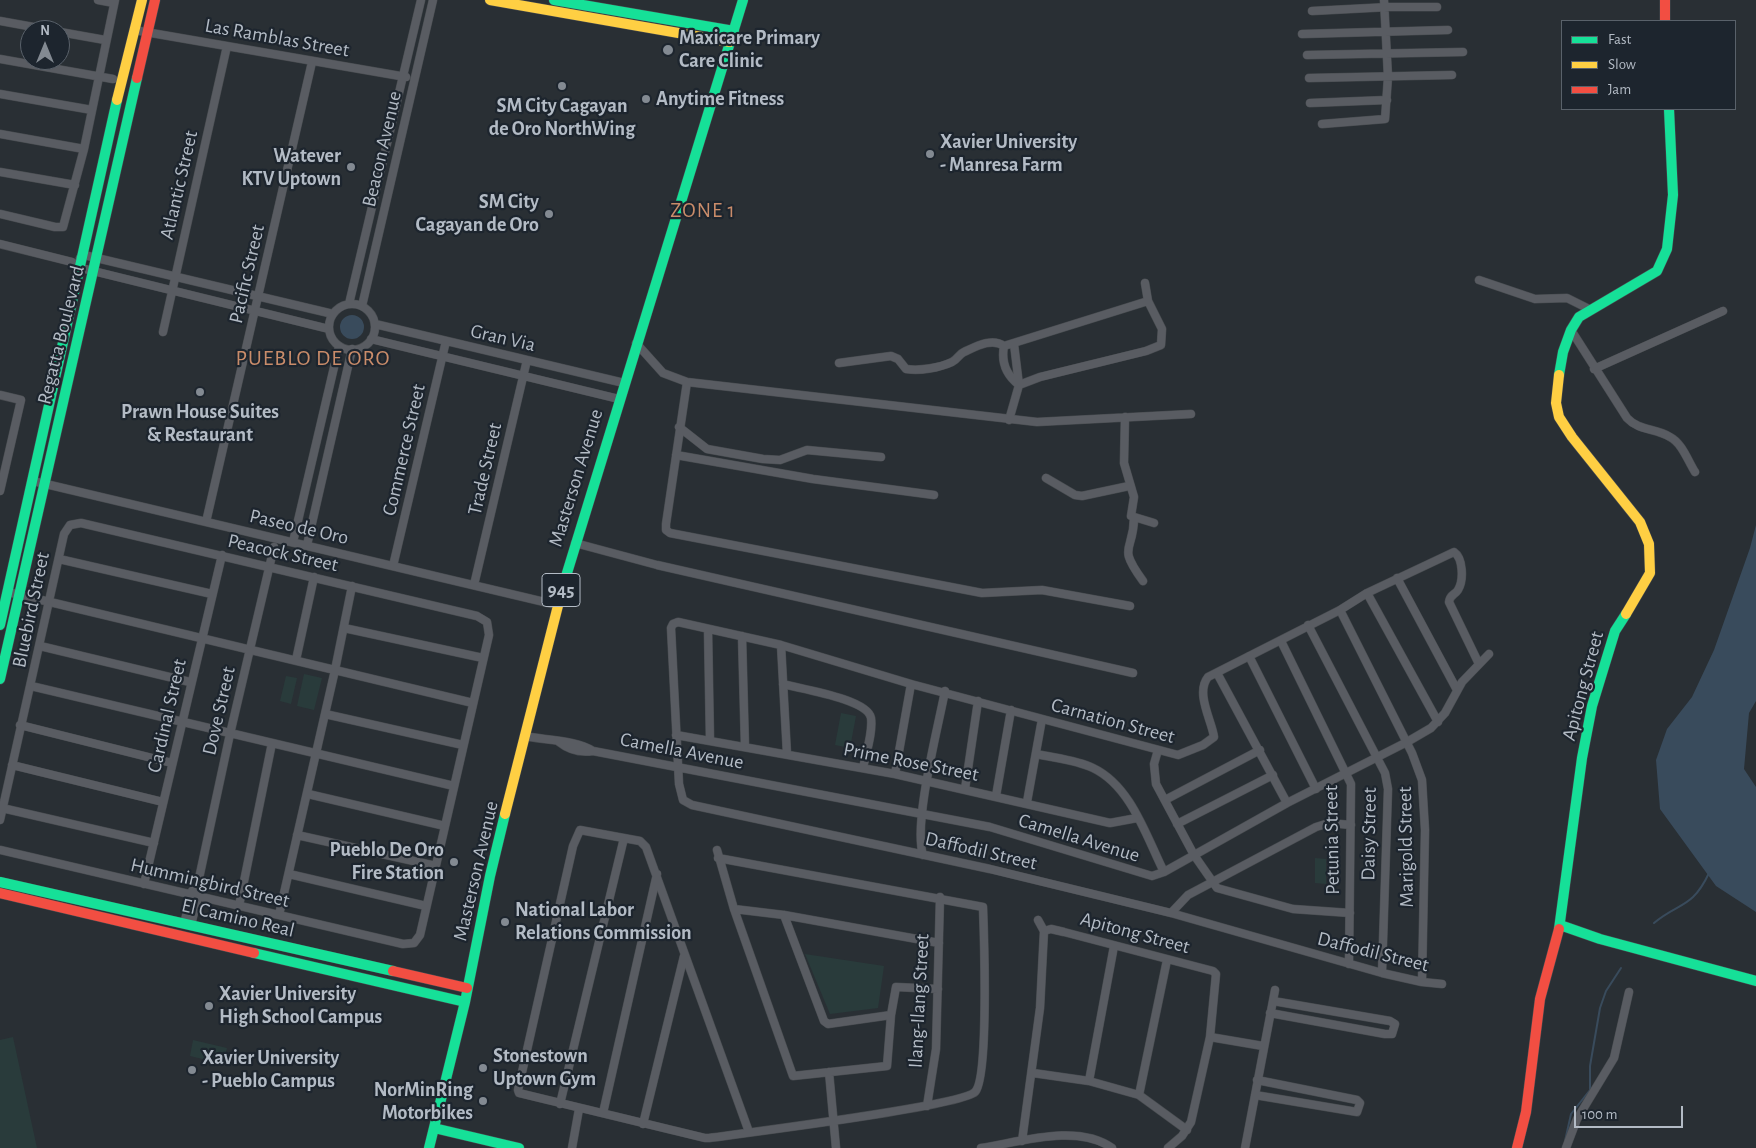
<!DOCTYPE html>
<html>
<head>
<meta charset="utf-8">
<style>
  body { margin:0 }
  #map { position:relative; width:1756px; height:1148px; overflow:hidden; background:#292f34; font-family:"Alegreya Sans",sans-serif }
  canvas { display:block }
  .legend { position:absolute; left:1561px; top:20px; width:175px; height:90px; box-sizing:border-box; background:#1d252e; border:1px solid #59616a; margin:0; padding:6px 9px; list-style:none; font-size:15px; color:#b3bbc5 }
  .legend li { display:flex; align-items:center; gap:10px; height:25px }
  .legend b { width:25px; border:1px solid #59616a }
  .north { position:absolute; left:20px; top:20px; width:50px; height:50px; box-sizing:border-box; background:#1d252e; border:1px solid #59616a; border-radius:50%; rotate:0deg; font-size:14px; font-weight:700; line-height:20px; text-align:center; color:#b3bbc5 }
  .north::after { content:''; display:block; margin:auto; width:18px; height:22px; background:#838a92; clip-path:polygon(50% 0,100% 100%,50% 72%,0 100%) }
  .scale { position:absolute; left:1574px; top:1106px; width:109px; height:22px; box-sizing:border-box; border:2px solid #b3bbc5; border-top:0; padding-left:6px; font-size:15px; line-height:18px; white-space:nowrap; color:#b3bbc5; -webkit-text-stroke:4px #1d252e; paint-order:stroke }
</style>
</head>
<body>
<div id="map">
<canvas width="1756" height="1148"></canvas>
<ul class="legend">
<li><b style="height:6px;background:#16e098"></b>Fast</li>
<li><b style="height:6px;background:#ffcf43"></b>Slow</li>
<li><b style="height:6px;background:#f24e42"></b>Jam</li>
</ul>
<div class="north">N</div>
<div class="scale">100 m</div>
</div>
<script>
const c = document.querySelector('canvas').getContext('2d');
c.lineJoin = 'round';
function paint(path, color) { c.fillStyle = color; c.fill(path, 'evenodd'); }
function stroke(path, color, width, dash) { c.strokeStyle = color; c.lineWidth = width; c.lineCap = dash ? 'butt' : 'round'; c.setLineDash(dash || []); c.stroke(path); }
function write(font, color, halo, rows, align = 'center') {
  c.font = font + ' "Alegreya Sans",sans-serif'; c.lineWidth = 4.5; c.setLineDash([]); c.textBaseline = 'middle'; c.strokeStyle = halo; c.fillStyle = color; for (const [text, x, y, turn = 0] of rows) {
    c.save(); c.translate(x, y); c.rotate((+turn || 0) * Math.PI / 180); c.textAlign = isNaN(turn) ? turn : align; if (halo) c.strokeText(text, 0, 0); c.fillText(text, 0, 0); c.restore();
  }
}
const green = new Path2D(`
  M304,674L322,678L314,710L297,706Z
  M286,676L297,678L291,704L280,701Z
  M841,713L856,716L850,748L835,745Z
  M1315,858L1326,859V884L1315,883Z
  M805,954L884,966L878,1008L830,1014Z
  M13,1037L37,1148H0V1040Z
  M193,1040L227,1048L223,1064L190,1056Z`);
const water = new Path2D(`
  M340 327a12 12 0 1 1 24 0a12 12 0 1 1-24 0Z
  M1756,525V701L1749,713L1744,769L1756,787V912L1716,886L1660,809L1656,760L1667,729L1692,697L1714,650L1750,548Z`);
const stream = new Path2D(`
  M1654,923C1679,902 1692,909 1709,873
  M1565,1141L1571,1114L1590,1090V1066L1600,1008L1606,991L1621,968`);
const street = new Path2D(`
  M98,0L114,3
  M1312,11L1389,7H1437
  M0,21L50,30
  M134,30L406,77
  M60,32L105,40
  M1302,34L1448,30
  M1307,55L1463,52
  M0,59L113,79
  M1309,78L1452,75
  M0,94L92,110
  M1310,103L1387,100
  M1322,124L1385,119L1388,77L1384,0
  M0,134L84,149
  M0,172L75,185
  M0,214L55,227H63L84,149L115,0
  M0,244L72,262L81,268L329,329
  M80,258L84,255L333,314
  M1479,280L1535,299L1567,298L1589,309
  M349,304L421,0
  M329 327a23 23 0 1 1 46 0a23 23 0 1 1-46 0Z
  M362,306L433,0
  M375,324L624,383
  M1571,330L1627,418C1639,431 1655,428 1670,437C1682,443 1688,461 1695,472
  M163,332L227,46
  M371,339L619,399
  M636,343L663,373L687,382L1037,422L1191,414
  M1014,344L1019,385
  M839,363L891,356L898,359L906,369C920,371 939,368 952,362C958,359 959,354 964,352C975,347 992,337 1004,346
  M1594,369L1723,311
  M687,382L666,524V530L670,533L982,593L1042,590L1130,606
  M1019,385C1006,375 1001,362 1004,346L1148,301
  M0,395L21,400L0,491
  M1125,417L1124,463L1134,497L1131,516L1154,523
  M1009,420L1019,385L1040,377L1146,351L1161,345L1162,329L1148,301L1145,283
  M679,427L707,449L763,459L780,460L807,450L881,457
  M676,455L813,479L934,495
  M1046,478L1075,495L1082,496L1129,486
  M33,481L557,605
  M1134,517C1134,553 1116,544 1143,581
  M206,522L312,62
  M293,542L339,346
  M575,543L657,565L1133,673
  M307,545L352,349
  M59,559L212,594
  M393,566L446,341
  M1397,578L1457,690
  M474,585L527,360
  M8,592L473,703
  M1367,593L1438,722
  M1340,610L1412,753L1422,780L1425,830L1422,982
  M1308,625L1385,773L1388,789L1382,973
  M344,628L483,658
  M708,629L710,741
  M742,636L745,747
  M1281,641L1351,784L1349,964
  M781,645L787,754
  M40,646L190,682
  M1249,656L1316,789
  M296,660L314,577
  M1217,673L1287,803
  M783,684C801,689 868,699 871,718C873,733 866,753 863,768
  M31,686L454,786
  M325,714L463,745
  M20,725L172,763
  M676,735L895,774L1110,823L1137,818
  M524,736C544,740 577,740 593,751
  M559,742C569,750 580,753 593,751L990,827L1152,876L1164,872L1287,803L1407,742L1431,728L1445,713L1462,682L1489,654
  M1158,750L1154,764L1156,784L1194,855L1217,888L1293,909L1350,913
  M1037,754C1054,758 1077,760 1093,768C1131,786 1146,836 1164,872
  M12,765L163,802
  M895,774L911,684
  M965,789L978,701
  M308,794L445,826
  M996,796L1011,710
  M1165,800L1260,750
  M1027,802L1042,719
  M2,808L154,843
  M0,820L64,534L70,525L81,523L477,616L487,622L489,635L420,935L414,943L403,944L0,850
  M1177,824L1273,775
  M297,835L436,866
  M717,850L734,909L793,1076L887,1066L891,1015L896,987L938,989
  M923,855C913,823 938,728 945,691
  M718,858L983,907C984,934 989,1078 975,1092C961,1106 744,1133 709,1138H705L519,1093L518,1090L573,846L580,830L640,841L646,847L749,1132
  M289,874L426,906
  M144,884L222,555
  M239,906L272,743
  M734,909L784,915L939,943
  M1171,913L1188,895L1316,827L1329,823L1351,825
  M279,915L335,670L352,586
  M784,915L824,1021L828,1024L891,1015
  M184,924L192,891
  M191,925L198,897V883L230,734L274,547
  M1044,931L1051,929L1064,932L1213,971L1216,974L1210,1037L1191,1122L1182,1136L1168,1148
  M1442,984L1422,982L1382,973L1171,913L990,869L692,805L683,800L679,784L671,628L673,624L678,622L781,645L911,684L1178,755L1203,745L1214,737C1212,721 1195,693 1208,677L1340,610L1367,593L1454,552C1463,558 1464,580 1458,590C1455,595 1450,594 1449,602L1479,664
  M1270,1013L1385,1034H1392L1395,1024L1390,1021L1273,1001
  M1210,1037L1263,1046
  M829,1072L836,1148
  M1033,1073L1089,1081L1139,1095L1187,1130
  M1089,1081L1114,946
  M1139,1095L1167,960
  M1255,1095L1357,1112L1360,1103L1357,1100L1257,1080
  M560,1104L624,838
  M927,1106L936,1049L940,897
  M603,1113L657,874
  M643,1124L684,956
  M1022,1141L1040,1008L1044,931L1038,920
  M572,1148L579,1109
  M981,1148C1020,1142 1078,1123 1112,1148
  M1245,1148L1275,990
  M1566,1148L1577,1119L1614,1058L1629,992`);
const fast = new Path2D(`
  M554,0L734,31
  M1559,375L1563,352L1571,330L1579,317L1657,271L1667,249L1673,195L1669,109
  M563,586L743,0
  M0,625L117,100
  M0,679L137,78
  M0,882L393,971
  M1560,925L1600,939L1756,981
  M1559,929L1582,758L1592,706L1615,631L1626,614
  M254,953L465,1002
  M434,1128L519,1148
  M429,1148L465,1002L490,876L505,814`);
const slow = new Path2D(`
  M490,0L730,42
  M117,100L142,0
  M1559,375L1556,403L1559,417L1572,437L1640,522L1649,544L1650,573L1626,614
  M505,814L563,586`);
const jam = new Path2D(`
  M1665,0V21
  M137,78L155,0
  M0,893L254,953
  M393,971L467,988
  M1517,1148L1526,1112L1540,999L1559,929`);
const markers = [
  [668,50,6,"#838a92"],
  [562,86,5,"#838a92"],
  [646,99,5,"#838a92"],
  [930,154,5,"#838a92"],
  [351,167,5,"#838a92"],
  [549,214,5,"#838a92"],
  [200,392,5,"#838a92"],
  [454,862,5,"#838a92"],
  [505,922,5,"#838a92"],
  [209,1006,5,"#838a92"],
  [483,1068,5,"#838a92"],
  [192,1070,5,"#838a92"],
  [483,1101,5,"#838a92"]
];
const shields = [
  [561,590,38]
];
const shieldNames = [
  ["945",561,590]
];
const streetNames = [
  ["Las Ramblas Street",277,38,10],
  ["Beacon Avenue",382,149,-77],
  ["Atlantic Street",179,185,-77],
  ["Pacific Street",247,274,-77],
  ["Regatta Boulevard",61,335,-76],
  ["Gran Via",503,338,13],
  ["Commerce Street",404,450,-77],
  ["Trade Street",485,469,-77],
  ["Masterson Avenue",576,478,-73],
  ["Paseo de Oro",299,527,13],
  ["Peacock Street",283,553,13],
  ["Bluebird Street",31,610,-78],
  ["Apitong Street",1583,686,-75],
  ["Dove Street",219,711,-77],
  ["Cardinal Street",167,716,-77],
  ["Carnation Street",1113,721,15],
  ["Camella Avenue",682,751,11],
  ["Prime Rose Street",911,762,11],
  ["Daisy Street",1369,834,-89],
  ["Camella Avenue",1079,838,17],
  ["Petunia Street",1332,840,-91],
  ["Marigold Street",1406,847,-91],
  ["Daffodil Street",981,851,13],
  ["Masterson Avenue",476,871,-77],
  ["Hummingbird Street",210,883,13],
  ["El Camino Real",238,918,13],
  ["Apitong Street",1135,933,15],
  ["Daffodil Street",1373,952,14],
  ["Ilang-Ilang Street",919,1001,-87]
];
const poiNames = [
  ["Maxicare Primary",679,38],
  ["Care Clinic",679,61],
  ["Anytime Fitness",656,99],
  ["SM City Cagayan",562,106,"center"],
  ["de Oro NorthWing",562,129,"center"],
  ["Xavier University",940,142],
  ["- Manresa Farm",940,165],
  ["Watever",341,156,"right"],
  ["KTV Uptown",341,179,"right"],
  ["SM City",539,202,"right"],
  ["Cagayan de Oro",539,225,"right"],
  ["Prawn House Suites",200,412,"center"],
  ["& Restaurant",200,435,"center"],
  ["Pueblo De Oro",444,850,"right"],
  ["Fire Station",444,873,"right"],
  ["National Labor",515,910],
  ["Relations Commission",515,933],
  ["Xavier University",219,994],
  ["High School Campus",219,1017],
  ["Stonestown",493,1056],
  ["Uptown Gym",493,1079],
  ["Xavier University",202,1058],
  ["- Pueblo Campus",202,1081],
  ["NorMinRing",473,1090,"right"],
  ["Motorbikes",473,1113,"right"]
];
const neighbourhoodNames = [
  ["ZONE 1",703,211]
];
const quarterNames = [
  ["PUEBLO DE ORO",313,358]
];
paint(green, '#293b3b');
paint(water, '#394b5c');
stroke(stream, '#394b5c', 2);
stroke(street, '#474b4f', 9);
stroke(fast, '#474b4f', 11);
stroke(slow, '#474b4f', 11);
stroke(jam, '#474b4f', 11);
stroke(street, '#595c62', 8);
stroke(fast, '#16e098', 10);
stroke(slow, '#ffcf43', 10);
stroke(jam, '#f24e42', 10);
for (const [x, y, r, color] of markers) { const dot = new Path2D(); dot.arc(x, y, r, 0, 2 * Math.PI); c.fillStyle = color; c.fill(dot); stroke(dot, '#1d252e', 2); }
for (const [x, y, w] of shields) { const box = new Path2D(); box.roundRect(x - w / 2, y - 16.5, w, 33, 4); c.fillStyle = '#1d252e'; c.fill(box); stroke(box, '#b3bbc5', 1); }
write('bold 19px', '#b3bbc5', null, shieldNames);
write('20px', '#b3bbc5', '#1d252e', streetNames);
write('bold 20px', '#b3bbc5', '#1d252e', poiNames, 'left');
c.letterSpacing = '1px';
write('21px', '#c98c6a', '#1d252e', neighbourhoodNames);
c.letterSpacing = '0px';
c.letterSpacing = '1px';
write('22px', '#c98c6a', '#1d252e', quarterNames);
c.letterSpacing = '0px';
</script>
</body>
</html>
